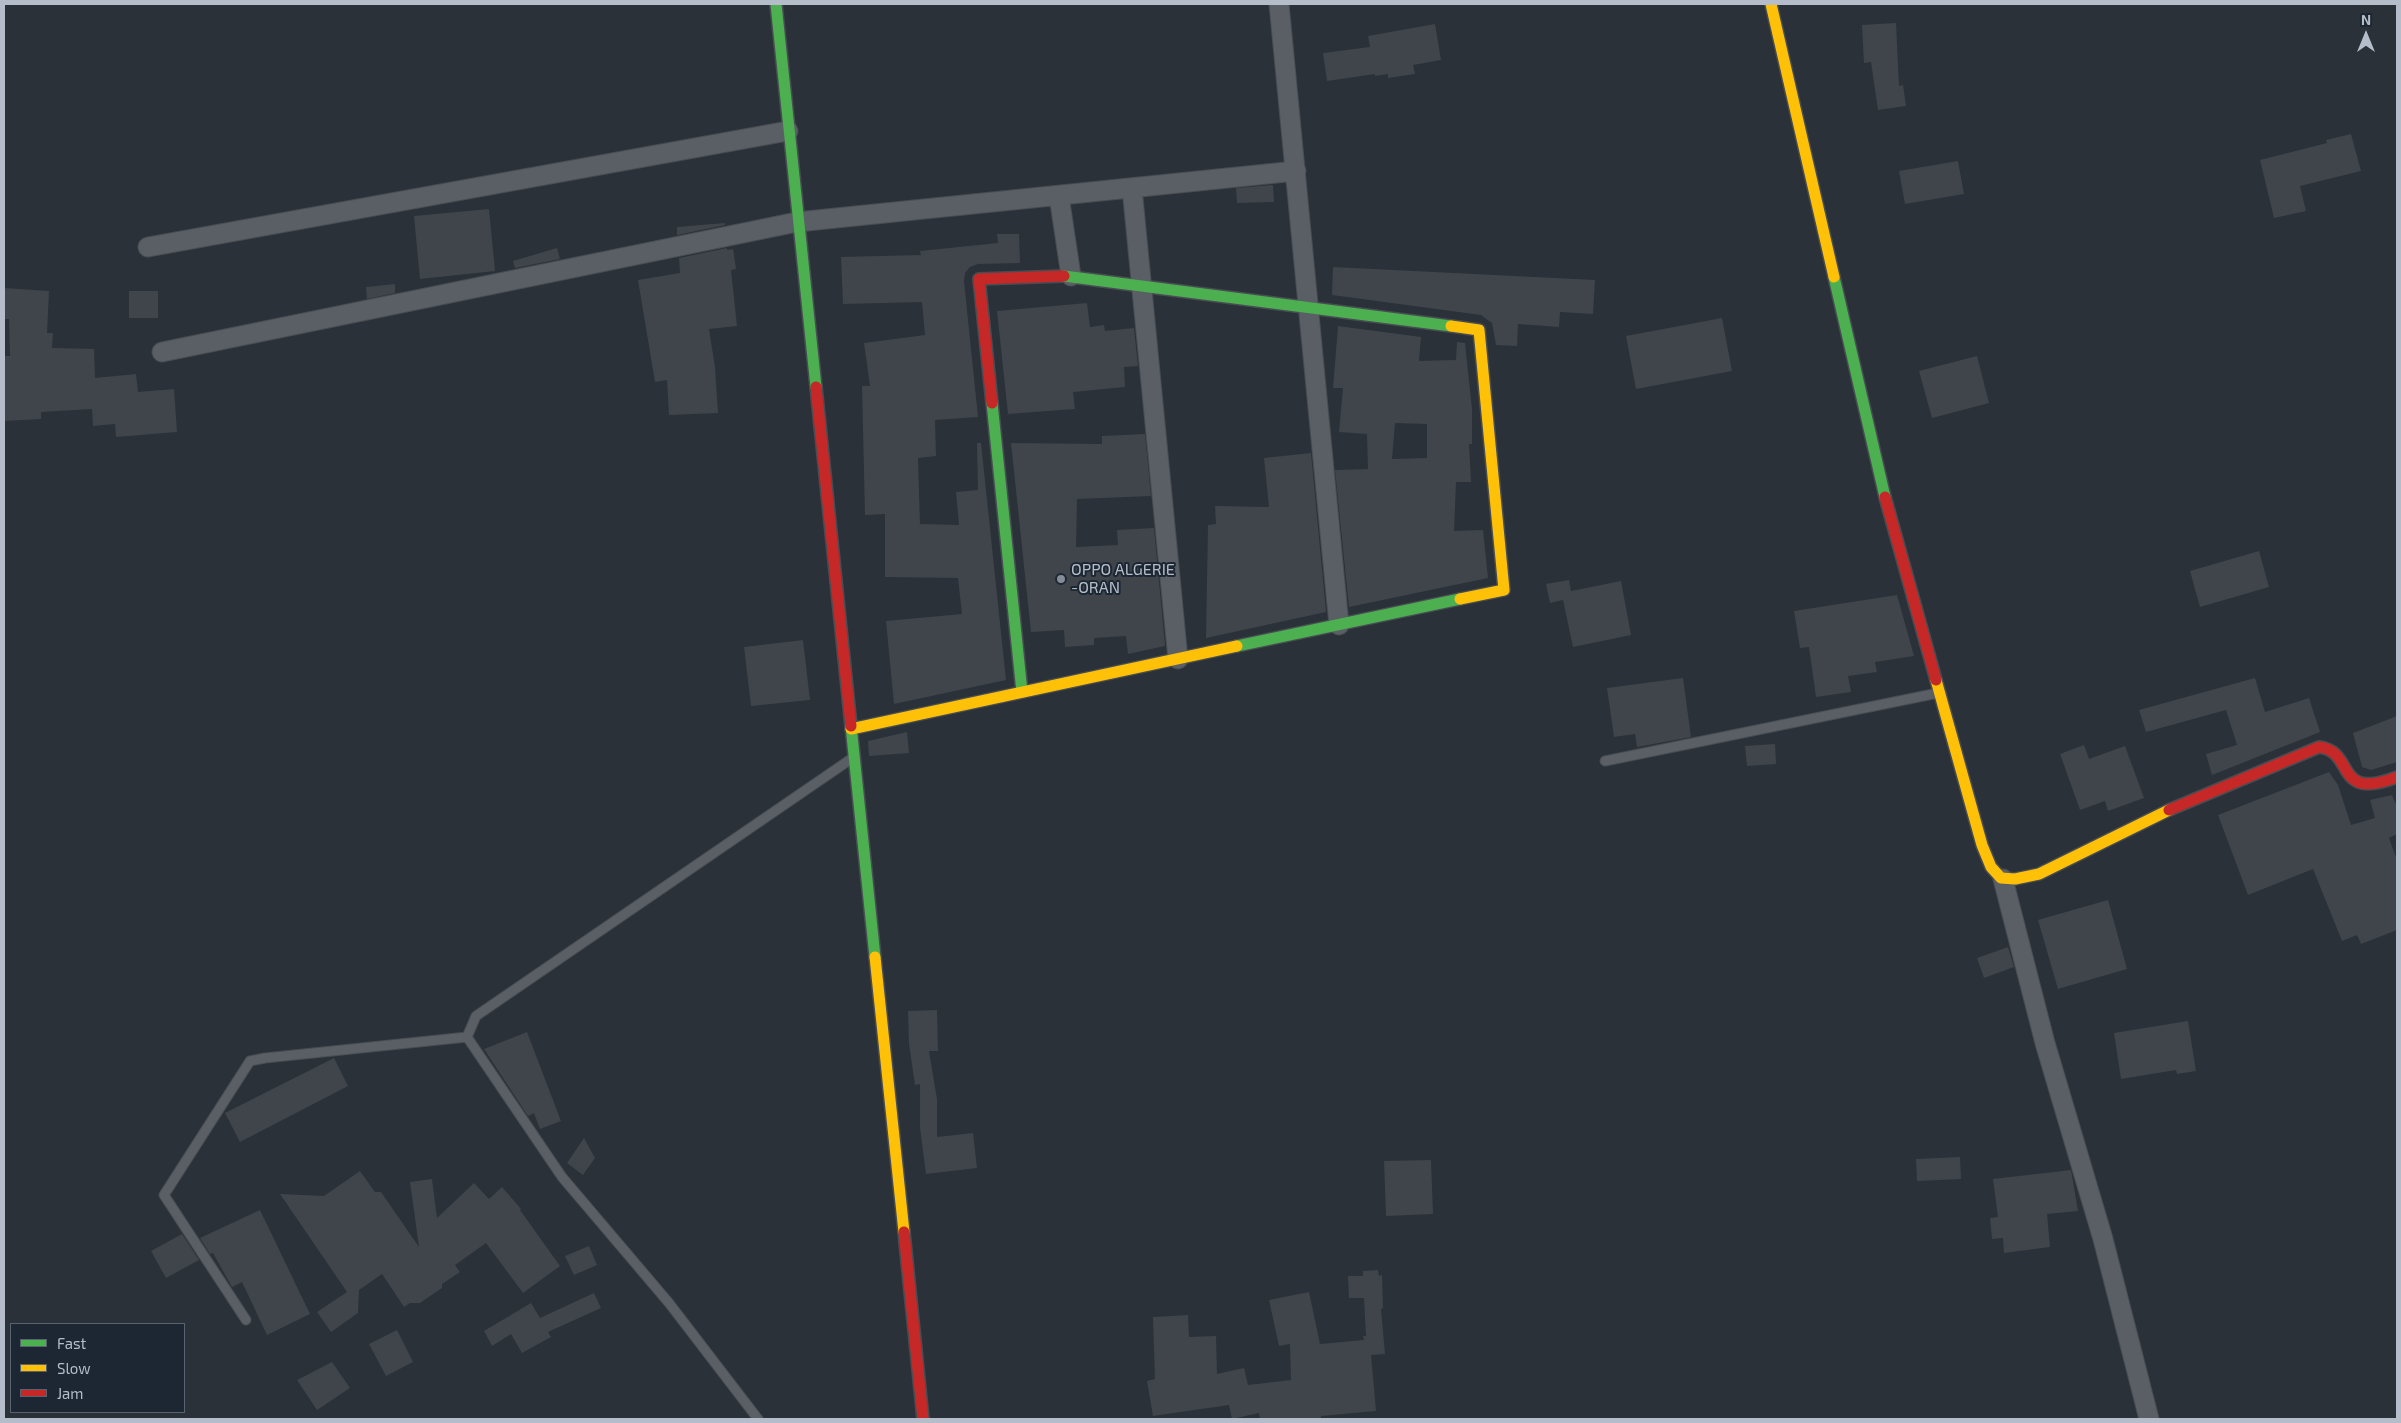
<!DOCTYPE html>
<html>
<head>
<meta charset="utf-8">
<style>
  body { margin:0 }
  #map { position:relative; width:2401px; height:1423px; overflow:hidden; background:#2a3138; font-family:"Exo 2",sans-serif }
  canvas { display:block }
  .frame { position:absolute; inset:0; border:5px solid #b4bdc9; pointer-events:none }
  .legend { position:absolute; left:10px; top:1323px; width:175px; height:90px; box-sizing:border-box; background:#1d2733; border:1px solid #59636f; margin:0; padding:6px 9px; list-style:none; font-size:15px; color:#b4bdc9 }
  .legend li { display:flex; align-items:center; gap:10px; height:25px }
  .legend b { width:25px; border:1px solid #59636f }
  .north { position:absolute; left:2341px; top:10px; width:50px; height:50px; -webkit-text-stroke:4px #1d2733; paint-order:stroke; rotate:0deg; font-size:14px; font-weight:700; line-height:20px; text-align:center; color:#b4bdc9 }
  .north::after { content:''; display:block; margin:auto; width:18px; height:22px; background:#b4bdc9; clip-path:polygon(50% 0,100% 100%,50% 72%,0 100%) }
</style>
</head>
<body>
<div id="map">
<canvas width="2401" height="1423"></canvas>
<div class="frame"></div>
<ul class="legend">
<li><b style="height:6px;background:#4caf50"></b>Fast</li>
<li><b style="height:6px;background:#ffc107"></b>Slow</li>
<li><b style="height:6px;background:#c62828"></b>Jam</li>
</ul>
<div class="north">N</div>
</div>
<script>
const c = document.querySelector('canvas').getContext('2d');
c.lineJoin = 'round';
function paint(path, color) { c.fillStyle = color; c.fill(path, 'evenodd'); }
function stroke(path, color, width, dash) { c.strokeStyle = color; c.lineWidth = width; c.lineCap = dash ? 'butt' : 'round'; c.setLineDash(dash || []); c.stroke(path); }
function write(font, color, halo, rows, align = 'center') {
  c.font = font + ' "Exo 2",sans-serif'; c.lineWidth = 4; c.setLineDash([]); c.textBaseline = 'middle'; c.strokeStyle = halo; c.fillStyle = color; for (const [text, x, y, turn = 0] of rows) {
    c.save(); c.translate(x, y); c.rotate((+turn || 0) * Math.PI / 180); c.textAlign = isNaN(turn) ? turn : align; if (halo) c.strokeText(text, 0, 0); c.fillText(text, 0, 0); c.restore();
  }
}
const building = new Path2D(`
  M1896,23L1899,86L1903,85L1906,106L1878,110L1871,62L1864,63L1862,25Z
  M1435,24L1441,60L1413,65L1415,74L1388,78V74L1375,76V74L1327,81L1323,53L1370,47L1368,36Z
  M2351,134L2361,171L2300,186L2306,211L2274,218L2260,160L2327,143L2326,140Z
  M1958,161L1964,194L1905,204L1899,171Z
  M1273,185L1274,202L1237,203L1236,188Z
  M489,209L495,271L420,279L414,216Z
  M725,223V225L677,235V227Z
  M997,234H1019L1020,263L978,264L970,267L965,273L964,281L978,417L935,420L936,456L918,458L920,524L959,525L956,492L978,490L977,443H981L1006,680L894,704L886,621L962,614L958,578L885,577V514L865,515L862,386H870L864,343L925,335L922,302L843,304L841,257L921,255L920,251L998,243Z
  M557,248L560,259L515,268L513,261Z
  M727,248V250L733,249L736,269L731,270L737,326L709,329L715,367L718,413L669,415L667,380L655,382L638,280L680,273L679,258Z
  M1333,267L1595,280L1593,314L1560,312L1559,327L1518,324L1517,346L1496,345L1492,323L1481,315L1332,295Z
  M395,284V293L367,299L366,287Z
  M4,288L49,291L47,333H53L52,348L94,349L95,378L136,374L138,392L174,389L177,432L116,437L115,424L93,426L92,409L41,412V419L4,421V356H10L9,319H4Z
  M129,291H158V318H129Z
  M1087,303L1090,327L1104,325L1105,331L1134,328L1138,366L1124,367L1125,387L1073,392L1075,409L1008,414L997,311Z
  M1722,318L1732,371L1636,389L1626,336Z
  M1338,326L1421,337L1419,361L1456,360L1457,342L1465,343L1472,409V444H1469L1471,482H1456L1454,531L1483,530L1488,578L1349,607L1335,470L1368,469L1367,434L1339,432L1343,388H1333ZM1395,423L1427,424V458L1392,459Z
  M1977,356L1989,403L1932,418L1919,371Z
  M1145,434L1151,496L1077,499L1076,547L1118,545L1117,530L1154,528L1165,646L1128,654L1126,636L1094,638V645L1065,647L1064,630L1031,632L1011,443L1102,444V436Z
  M1311,453L1326,612L1206,638L1208,525L1216,524L1215,506L1269,507L1264,458Z
  M2259,551L2269,587L2200,607L2190,571Z
  M1569,580L1571,591L1621,581L1631,635L1573,647L1563,600L1550,603L1546,584Z
  M1897,595L1914,656L1875,662L1877,672L1848,676L1851,692L1816,697L1809,647L1800,648L1794,611Z
  M803,640L810,700L751,706L744,647Z
  M1683,678L1691,737L1637,747L1635,734L1614,737L1607,688Z
  M2255,678L2265,712L2309,698L2320,732L2212,775L2206,754L2237,745L2226,710L2146,732L2139,710Z
  M2397,716V762L2371,770L2362,767L2353,733Z
  M907,732L909,753L869,756L868,741Z
  M1775,744L1776,764L1747,766L1745,746Z
  M2084,745L2089,759L2125,746L2144,798L2108,811L2105,801L2080,810L2060,754Z
  M2329,772L2338,785L2351,825L2375,818L2370,800L2392,795L2397,807V834L2389,838L2397,860V930L2361,944L2357,935L2342,941L2313,869L2248,895L2218,815Z
  M2108,900L2127,969L2058,989L2038,920Z
  M2008,947L2014,967L1984,978L1977,958Z
  M937,1010L938,1051H929L937,1099V1137L973,1133L977,1168L926,1174L920,1128V1084L915,1085L909,1044L908,1011Z
  M2188,1021L2196,1071L2177,1074L2176,1070L2121,1079L2114,1033Z
  M527,1032L561,1121L540,1129L534,1113L528,1116L484,1049Z
  M334,1058L348,1086L240,1142L225,1113Z
  M584,1138L595,1158L583,1175L567,1163Z
  M1960,1157L1961,1179L1917,1181L1916,1159Z
  M1431,1160L1433,1214L1386,1216L1384,1161Z
  M2071,1170L2078,1211L2047,1214L2050,1247L2004,1253L2003,1238L1992,1239L1990,1218L1998,1217L1993,1179Z
  M360,1171L375,1192H381L419,1247L410,1182L432,1179L437,1218L474,1183L489,1199L502,1187L521,1209L520,1210L560,1266L523,1293L486,1243L455,1265L460,1272L442,1284V1288L420,1303H410L404,1307L382,1274L359,1290L358,1313L331,1332L317,1312L347,1292L280,1194L324,1196Z
  M260,1210L310,1314L267,1335L242,1282L232,1287L213,1253L210,1254L200,1238Z
  M182,1234L199,1260L166,1278L151,1251Z
  M589,1246L597,1265L574,1275L565,1256Z
  M1378,1270L1379,1276L1382,1275L1383,1308L1381,1309L1385,1354L1371,1355L1376,1411L1321,1416V1419H1260L1259,1413L1232,1419L1229,1405L1153,1416L1147,1381L1155,1379L1153,1317L1188,1315L1189,1337L1216,1336L1217,1374L1244,1368L1248,1385L1291,1380L1290,1344L1279,1346L1269,1300L1309,1292L1320,1344L1364,1340L1363,1336H1366L1364,1298H1349L1348,1276H1363V1271Z
  M594,1293L601,1308L548,1332L551,1337L522,1353L511,1334L492,1346L484,1331L531,1303L540,1318Z
  M397,1330L413,1362L386,1376L369,1344Z
  M332,1362L350,1388L317,1410L297,1380Z`);
const lane = new Path2D(`
  M1605,761L1938,693
  M246,1320L164,1195L250,1061L265,1058L467,1037
  M758,1419L669,1303L562,1177L467,1037L476,1016L851,759`);
const street = new Path2D(`
  M1279,4L1339,625
  M1132,188L1178,659
  M1059,196L1071,276
  M148,247L788,131
  M162,352L797,222L1296,171
  M2003,879L2045,1043L2103,1239L2149,1419`);
const fast = new Path2D(`
  M776,4L816,387
  M1064,276L1451,326
  M1834,277L1885,497
  M992,403L1022,692
  M1237,646L1460,599
  M851,726L875,957`);
const slow = new Path2D(`
  M1771,4L1834,277
  M1451,326L1479,330L1504,590L1460,599
  M1936,680L1982,845L1991,867L2001,878L2015,879L2039,874L2169,810
  M851,729L1237,646
  M875,957L904,1232`);
const jam = new Path2D(`
  M816,387L851,726
  M992,403L979,279L1064,276
  M1885,497L1936,680
  M2169,810L2319,747C2356,751 2333,802 2397,777
  M904,1232L923,1419`);
const markers = [
  [1061,579,5,"#848c96"]
];
const poiNames = [
  ["OPPO ALGERIE",1071,570],
  ["-ORAN",1071,588]
];
paint(building, '#3f454b');
stroke(lane, '#484d53', 11);
stroke(street, '#484d53', 21);
stroke(fast, '#484d53', 14);
stroke(slow, '#484d53', 14);
stroke(jam, '#484d53', 14);
stroke(lane, '#5a5f66', 9);
stroke(street, '#5a5f66', 19);
stroke(fast, '#4caf50', 11);
stroke(slow, '#ffc107', 11);
stroke(jam, '#c62828', 11);
for (const [x, y, r, color] of markers) { const dot = new Path2D(); dot.arc(x, y, r, 0, 2 * Math.PI); c.fillStyle = color; c.fill(dot); stroke(dot, '#1d2733', 2); }
write('16px', '#b4bdc9', '#1d2733', poiNames, 'left');
</script>
</body>
</html>
